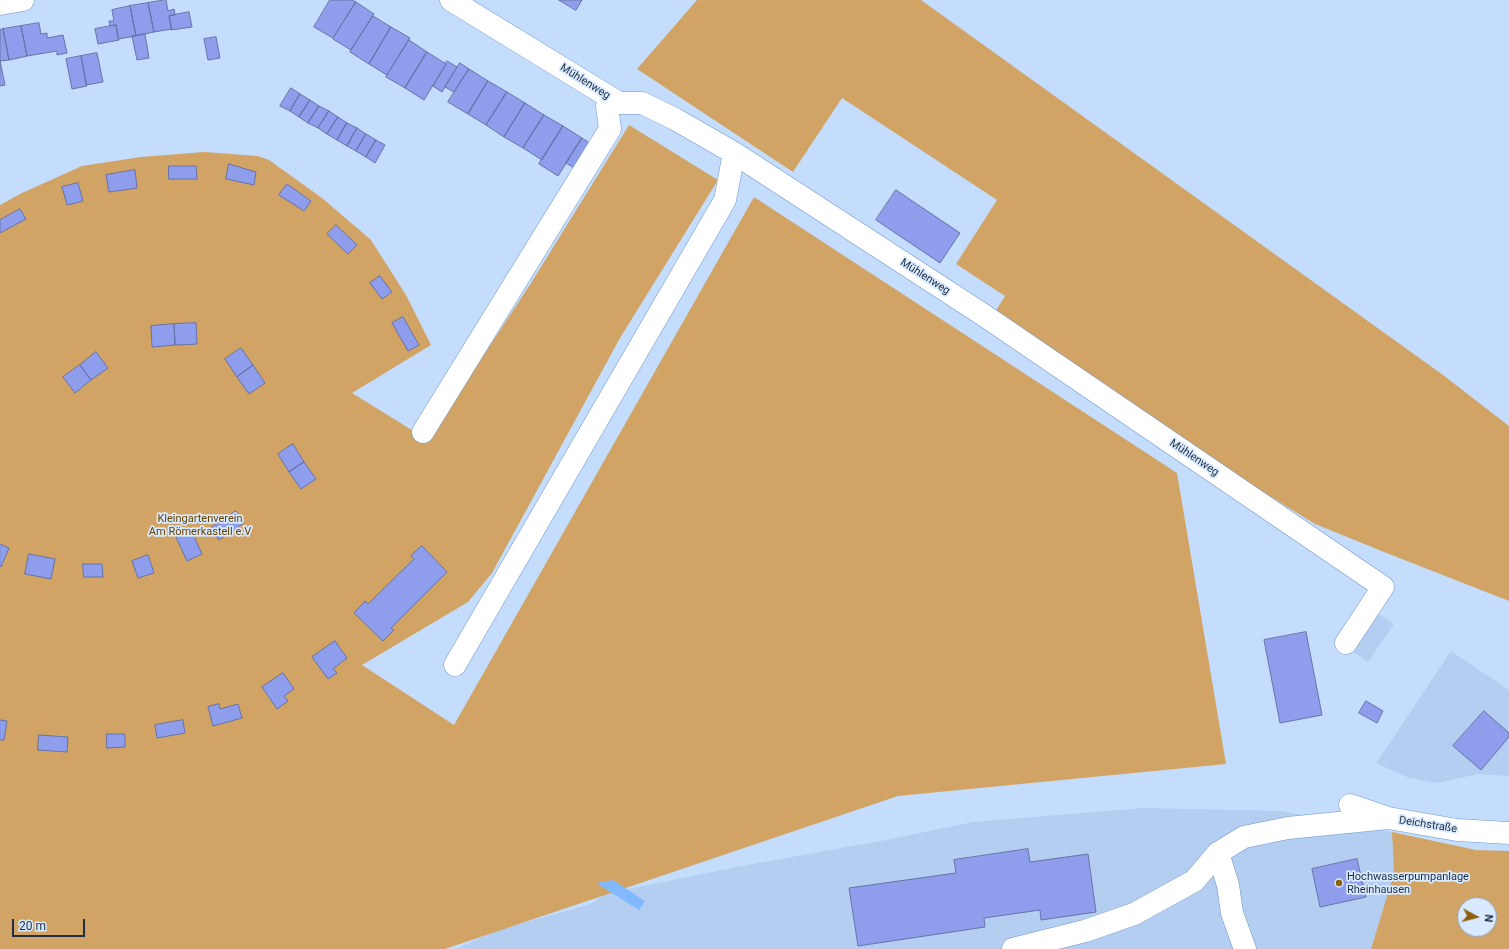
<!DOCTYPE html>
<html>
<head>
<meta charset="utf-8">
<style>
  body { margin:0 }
  #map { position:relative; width:1509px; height:949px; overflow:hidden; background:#c4ddfd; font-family:Roboto,sans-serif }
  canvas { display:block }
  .north { position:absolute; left:1457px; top:897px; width:40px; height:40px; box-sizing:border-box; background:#d9eaff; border:1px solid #8f9fb4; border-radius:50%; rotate:97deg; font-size:11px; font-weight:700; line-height:16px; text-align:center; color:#1f2f43 }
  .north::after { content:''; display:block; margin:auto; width:14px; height:18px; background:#8f600a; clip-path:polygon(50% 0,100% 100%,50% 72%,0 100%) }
  .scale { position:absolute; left:12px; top:919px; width:73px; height:18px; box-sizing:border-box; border:2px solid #1f2f43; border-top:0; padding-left:5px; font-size:12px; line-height:14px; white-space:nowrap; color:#1f2f43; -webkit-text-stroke:3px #d9eaff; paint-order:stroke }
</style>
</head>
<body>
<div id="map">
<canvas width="1509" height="949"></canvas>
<div class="north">N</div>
<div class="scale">20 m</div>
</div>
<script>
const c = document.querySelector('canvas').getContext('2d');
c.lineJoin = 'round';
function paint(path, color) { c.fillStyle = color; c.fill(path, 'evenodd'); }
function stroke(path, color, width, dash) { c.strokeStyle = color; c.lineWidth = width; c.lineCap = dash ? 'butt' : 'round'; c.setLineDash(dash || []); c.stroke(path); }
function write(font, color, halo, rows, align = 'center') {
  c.font = font + ' Roboto,sans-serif'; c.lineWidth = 3.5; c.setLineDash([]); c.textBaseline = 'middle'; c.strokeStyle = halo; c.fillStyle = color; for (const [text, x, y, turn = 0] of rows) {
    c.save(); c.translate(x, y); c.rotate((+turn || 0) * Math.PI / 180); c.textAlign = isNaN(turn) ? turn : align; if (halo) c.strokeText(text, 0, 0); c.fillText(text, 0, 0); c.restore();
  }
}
const built = new Path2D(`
  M1377,613L1394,624L1368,662L1352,651Z
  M1451,651L1509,690V776L1478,774L1438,783L1409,778L1376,763Z
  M1144,808L1281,811L1392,832L1394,873L1371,949H456L497,930L591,904L604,894L742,866L886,840L973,822Z`);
const green = new Path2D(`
  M697,0H921L1443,375L1509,426V601L1384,552L1315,524L1210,459L995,312L1005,296L956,264L997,200L842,98L793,172L637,69Z
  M629,125L718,180L620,338L492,573L468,602L362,665L454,725L754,197L1177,473L1226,764L898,796L445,949H0V205L22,193L82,166L141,157L204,152L258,156L269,160L322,198L371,240L406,295L431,345L352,393L428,440L531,283Z
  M1392,832L1476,850L1509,851V949H1371L1394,873ZM1465,905H1489V929H1465Z`);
const water = new Path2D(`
  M613,880L645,901L639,910L596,883Z`);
const building = new Path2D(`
  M166,0L168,11L174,9L175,15L169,16L172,29L154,32L148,3Z
  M330,0H352L356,2L333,38L314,27Z
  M559,0H582L576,10Z
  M356,2L374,14L351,50L333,39Z
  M148,3L154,32L136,36L130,6Z
  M130,6L136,36L118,39L116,25L110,26L109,21H114L112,10Z
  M189,12L192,27L171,30L169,16Z
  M373,16L391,27L369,64L350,52Z
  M39,23L41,34L47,33V38L63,35L67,53L57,55V51L27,56L21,26Z
  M116,25L119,40L98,44L95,29Z
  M21,26L27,56L9,60L3,29Z
  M391,27L410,38L387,75L369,64Z
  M3,29L9,60L0,61V30Z
  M145,34L149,58L137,60L132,36Z
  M216,37L220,58L208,60L204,39Z
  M409,40L427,52L405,88L386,77Z
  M427,52L446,64L424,100L405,88Z
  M97,53L103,82L86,85L81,56Z
  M81,56L87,86L72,89L66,59Z
  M0,61L5,85L0,86Z
  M447,61L457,67L442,92L433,86L446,64L445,63Z
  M460,63L469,69L454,92L445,87Z
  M469,69L488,81L468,114L448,102Z
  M488,81L507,92L486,125L468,114Z
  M291,88L300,94L290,111L280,106Z
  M507,92L525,103L504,137L486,125Z
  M300,94L310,100L299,117L290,111Z
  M310,100L319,106L308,123L299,117Z
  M525,103L544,115L523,148L504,137Z
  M319,106L329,111L318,128L308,123Z
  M329,111L338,117L327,134L318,128Z
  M544,115L563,126L542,160L523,148Z
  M338,117L347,123L337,140L327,134Z
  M347,123L357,128L347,146L337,140Z
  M563,126L582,138L558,176L539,164Z
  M357,128L366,134L356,151L347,146Z
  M366,134L376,140L366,157L356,151Z
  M582,138L591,144L576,169L566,163Z
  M376,140L385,145L375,163L366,157Z
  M229,164L256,172L254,185L226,179Z
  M169,166H196L197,179H169Z
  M135,170L137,188L109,192L106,175Z
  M78,183L83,201L67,205L62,187Z
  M287,184L311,201L304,211L279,195Z
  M896,190L960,233L940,263L876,220Z
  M20,209L26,219L0,233V220Z
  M336,225L357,245L348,254L327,234Z
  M380,276L392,292L382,299L370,283Z
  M403,317L419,345L408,351L392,323Z
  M196,323L197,344L175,345L174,324Z
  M174,324L175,345L152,347L151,326Z
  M241,348L253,365L237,377L225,359Z
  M96,352L108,368L91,380L80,365Z
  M80,365L91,380L75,393L63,377Z
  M253,365L265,383L249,394L237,377Z
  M293,444L304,462L289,472L278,454Z
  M304,462L316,479L301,489L289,472Z
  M236,511L244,523L219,540L211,528Z
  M191,530L202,554L187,561L176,537Z
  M0,544L9,548L1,567L0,566Z
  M422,546L447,572L391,628L394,630L383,641L354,613L365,601L368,604L414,559L411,556Z
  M29,554L55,559L51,579L25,574Z
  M148,555L154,573L138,578L132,561Z
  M83,564H102L103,577H84Z
  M1306,632L1322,715L1280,723L1264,640Z
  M335,641L347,658L333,669L337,673L328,679L312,657Z
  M283,673L294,689L284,696L288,701L277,709L262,687Z
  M1366,701L1383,711L1377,723L1359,713Z
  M219,704L220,709L238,704L242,718L213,726L208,707Z
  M1484,711L1509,733V737L1481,770L1453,746Z
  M0,720L7,721L4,740H0Z
  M183,720L185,733L157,738L155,725Z
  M107,734H125V747L107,748Z
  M39,735L68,737L67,752L38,750Z
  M1028,849L1030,862L1088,854L1096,912L1041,920L1040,910L984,918L985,927L858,946L849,888L956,873L954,860Z
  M1357,859L1366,897L1320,907L1312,869Z`);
const minor = new Path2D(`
  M451,0L619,103H642L675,119L734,153L982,314L1383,587L1346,643
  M0,4L23,0
  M423,432L610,129L607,106L611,98
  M455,665L725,200L734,153
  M1350,805L1388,818L1457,830L1509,833
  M1218,853L1228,885L1232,913L1245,949
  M1013,949L1085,931L1134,914L1194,881L1218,853L1244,837L1288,828L1388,818`);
const markers = [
  [1339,883,4,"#8f600a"]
];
const streetNames = [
  ["Mühlenweg",585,82,32],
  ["Mühlenweg",925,277,33],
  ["Mühlenweg",1194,458,34],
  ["Deichstraße",1428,825,9]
];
const parkNames = [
  ["Kleingartenverein",200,519],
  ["Am Römerkastell e.V",200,532]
];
const poiNames = [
  ["Hochwasserpumpanlage",1347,877],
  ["Rheinhausen",1347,890]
];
paint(built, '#b3cef0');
paint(green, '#d1a466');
paint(water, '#82b9fe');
paint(building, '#8e9eec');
stroke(building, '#6772a8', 1);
stroke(minor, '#7198c9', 23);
stroke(minor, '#fff', 22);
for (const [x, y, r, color] of markers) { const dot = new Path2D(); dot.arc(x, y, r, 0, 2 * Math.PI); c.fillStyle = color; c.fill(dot); stroke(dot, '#d9eaff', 1.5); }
write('11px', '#1f2f43', '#d9eaff', streetNames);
write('11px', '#664200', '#d9eaff', parkNames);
write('11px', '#1f2f43', '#d9eaff', poiNames, 'left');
</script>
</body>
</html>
